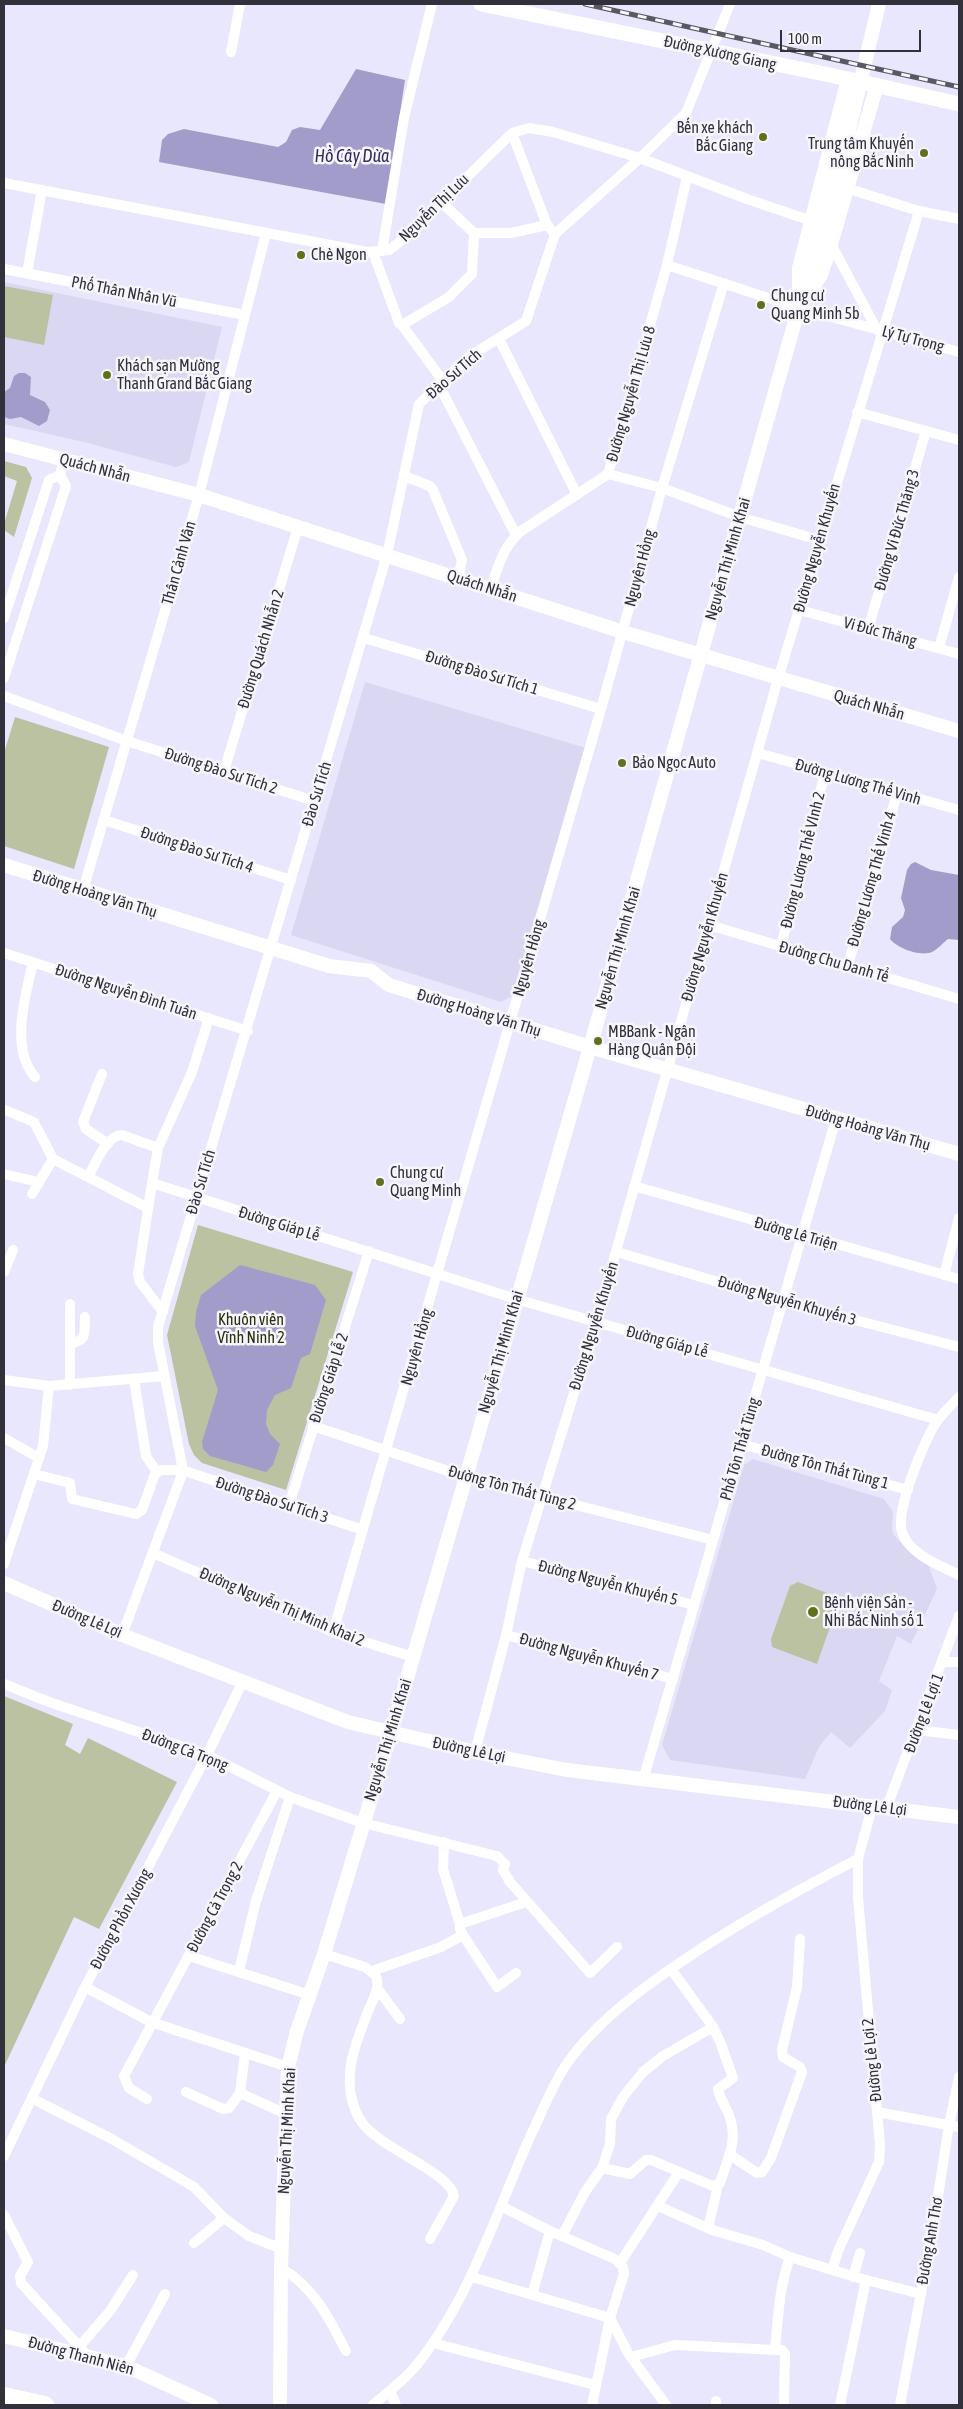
<!DOCTYPE html>
<html>
<head>
<meta charset="utf-8">
<style>
  body { margin:0 }
  #map { position:relative; width:963px; height:2409px; overflow:hidden; background:#e9e7fd; font-family:"Asap Condensed",sans-serif }
  canvas { display:block }
  .frame { position:absolute; inset:0; border:5px solid #32313b; pointer-events:none }
  .scale { position:absolute; left:780px; top:30px; width:141px; height:22px; box-sizing:border-box; border:2px solid #32313b; border-top:0; padding-left:6px; font-size:15px; line-height:18px; white-space:nowrap; color:#32313b; -webkit-text-stroke:4px #f7f6fc; paint-order:stroke }
</style>
</head>
<body>
<div id="map">
<canvas width="963" height="2409"></canvas>
<div class="frame"></div>
<div class="scale">100 m</div>
</div>
<script>
const c = document.querySelector('canvas').getContext('2d');
c.lineJoin = 'round';
function paint(path, color) { c.fillStyle = color; c.fill(path, 'evenodd'); }
function stroke(path, color, width, dash) { c.strokeStyle = color; c.lineWidth = width; c.lineCap = dash ? 'butt' : 'round'; c.setLineDash(dash || []); c.stroke(path); }
function write(font, color, halo, rows, align = 'center') {
  c.font = font + ' "Asap Condensed",sans-serif'; c.lineWidth = 5; c.setLineDash([]); c.textBaseline = 'middle'; c.strokeStyle = halo; c.fillStyle = color; for (const [text, x, y, turn = 0] of rows) {
    c.save(); c.translate(x, y); c.rotate((+turn || 0) * Math.PI / 180); c.textAlign = isNaN(turn) ? turn : align; if (halo) c.strokeText(text, 0, 0); c.fillText(text, 0, 0); c.restore();
  }
}
const built = new Path2D(`
  M4,282L222,327L189,462L176,467L84,442L4,424Z
  M365,682L586,748L515,994L501,1002L291,935Z
  M753,1459L884,1499L893,1512L892,1529L894,1535L908,1551L928,1564L937,1589L911,1644L897,1636L879,1681L892,1690L885,1711L850,1748L831,1732L819,1747L805,1779L670,1760L662,1745L744,1465Z`);
const green = new Path2D(`
  M4,286L53,295L44,345L4,337Z
  M4,461L26,467L32,478L14,537L4,530V524L17,481L4,476Z
  M15,717L109,747L74,869L4,846V753Z
  M198,1225L353,1272L286,1490L202,1463L194,1455L189,1444L167,1335Z
  M798,1582L840,1598L817,1664L772,1647L771,1639L790,1586Z
  M4,1696L73,1724L65,1745L80,1754L88,1738L177,1782L99,1929L74,1917L4,2067Z`);
const water = new Path2D(`
  M356,69L405,80L386,204L159,162L162,140L168,134L184,129L278,147L286,142L292,130L300,127L320,130Z
  M19,373H25L31,377L30,395L45,402L50,410L47,421L39,426L21,417L10,419L4,417V392L10,388L14,376Z
  M915,862L931,870L959,875V940L948,939C943,943 938,949 932,952C920,957 897,948 890,939L892,927L903,917L905,910L901,898L907,870L911,864Z
  M240,1265L315,1285L326,1300L310,1354L301,1358L291,1388L275,1395L267,1410L266,1424L270,1434L280,1444L273,1465L266,1472L210,1456L203,1449L202,1442L218,1390L195,1326L196,1312L201,1295Z`);
const street = new Path2D(`
  M231,52L240,4
  M512,133L547,225L555,234
  M4,183L367,252L389,250L406,237L512,133L529,128L553,132L640,158L747,199L812,221
  M846,188L919,211L959,219
  M474,233H511L547,225
  M831,244L877,330
  M382,251L404,118L432,4
  M373,252L399,323L402,325L449,297L472,274L474,233L441,202
  M667,265L799,308L959,352
  M4,269L245,315
  M27,273L42,190
  M402,325L443,381
  M499,339L577,495
  M439,385L516,535
  M857,412L959,440
  M608,474L662,488L740,517L819,540
  M404,476L430,486L433,490L462,560L458,578
  M491,588C498,566 503,547 521,531L608,474L667,265L687,177
  M800,610L959,654
  M4,618L49,480L60,475
  M868,629L926,431
  M364,638L601,709
  M939,648L959,577
  M4,678L66,486L60,475L64,460
  M4,696L127,741L314,801
  M758,753L959,810
  M224,771L298,527
  M104,820L291,880
  M83,890L199,495L266,233
  M709,925L959,999
  M781,946L825,773
  M4,953L248,1031
  M33,963C25,996 10,1049 35,1077
  M848,965L897,794
  M102,1074L83,1122L86,1129L108,1144
  M5,1110L34,1122L53,1159
  M4,1174L38,1182
  M152,1183L158,1148L192,1072L209,1018
  M634,1186L959,1279
  M32,1194L53,1159L88,1177
  M148,1208L88,1177C95,1165 106,1135 122,1135L158,1148
  M617,1252L782,1301L959,1347
  M4,1272L13,1250
  M944,1275L959,1218
  M70,1304V1385
  M163,1312L140,1282L138,1274L152,1183L516,1299L938,1420
  M70,1344C88,1339 84,1335 85,1317
  M134,1379L146,1456L157,1472
  M4,1380L49,1386L43,1446L4,1564
  M49,1386L164,1376
  M959,1397C952,1404 945,1411 938,1420C925,1437 895,1511 902,1532C910,1555 939,1565 959,1575
  M313,1426L466,1477L713,1540
  M4,1438L39,1458
  M741,1444L908,1490
  M34,1474L70,1483L72,1499L136,1514L142,1510L155,1474L161,1470H182L363,1530
  M289,1505L369,1251
  M153,1553L333,1632L413,1657
  M522,1561L694,1605
  M333,1632L601,709L662,488L724,283
  M122,1635L181,1477L182,1465L158,1342V1327L387,555L419,404L467,358L526,321L555,234L640,158L686,113L730,4
  M506,1635L673,1679
  M943,1662H959
  M4,1684L49,1702L207,1755L290,1797L363,1823L497,1856L505,1864L503,1870L510,1882L590,1973L617,1947
  M917,1730L959,1735
  M475,1752L506,1635L522,1561L596,1322L778,679L919,211
  M643,1780L836,1119
  M886,1809L959,1616
  M444,1842L443,1869L460,1924
  M463,1935L497,1987L516,1973
  M324,1954L365,1967L376,1976C380,1987 374,1998 369,2009C355,2044 339,2082 359,2118C373,2146 451,2172 454,2196L430,2239
  M189,1956L310,1995
  M239,1971L256,1901L290,1797
  M372,1971L441,1947L463,1935L460,1929V1924L526,1902
  M85,1987L151,2022L288,2067
  M377,1988L400,2019
  M186,2092L223,2109L229,2108L240,2093L245,2053
  M240,2093L286,2114
  M33,2099L110,2138L172,2174L194,2187L224,2218L249,2236L282,2249
  M147,2099L129,2088L124,2076L277,1791
  M877,2112L959,2127
  M729,2154L757,2173L762,2172L771,2158L802,2072L800,2067L783,2057L782,2050L797,1987L800,1939
  M4,2156L85,1987L207,1755L242,1683
  M602,2168L610,2144L611,2119L623,2097L643,2072L663,2056L713,2027
  M718,2185L709,2224L712,2230L763,2245L790,2257
  M501,2206L550,2231L615,2259L623,2267L624,2274L610,2318L592,2405
  M658,2206L712,2230
  M4,2215L28,2262L20,2276L21,2283L86,2354
  M562,2236L585,2192L602,2168L630,2174L646,2160H651L713,2186L720,2183C727,2161 738,2141 730,2118C727,2108 720,2100 718,2089L733,2078L721,2044L713,2027L671,1969
  M194,2243L224,2218
  M620,2263L679,2172
  M281,2268C314,2287 329,2318 346,2351
  M472,2277L610,2318L628,2353L666,2405
  M853,2277L860,2253
  M866,2280L832,2270L838,2251L879,2162L880,2145L858,1898V1859L872,1807
  M532,2295L550,2231
  M433,2343L595,2385
  M79,2347L110,2311L133,2275
  M631,2357L675,2345L775,2350
  M126,2366L165,2294
  M390,2391L396,2405
  M716,2401V2405
  M373,2405C387,2393 403,2381 415,2367C470,2300 495,2215 530,2137C542,2112 552,2085 568,2062C593,2027 627,2000 662,1975C724,1931 790,1894 858,1859
  M784,2405L785,2354L782,2350H775C778,2318 779,2288 790,2257L832,2270
  M840,2405L866,2280L921,2294
  M900,2405L933,2229L949,2125L959,2077`);
const secondary = new Path2D(`
  M799,293V268L848,79
  M808,295L821,275L831,244L877,85
  M4,444L199,495L623,632L959,731
  M4,865L329,966L371,971L389,985L590,1047L959,1154
  M4,1583L122,1635L348,1722L475,1752L567,1770L959,1817
  M4,2336L126,2366L211,2405
  M280,2405L281,2268L288,2067L297,2031L324,1954L391,1733L466,1477L590,1047L849,130L879,4`);
const primary = new Path2D(`
  M481,4L830,75L959,104`);
const highway = new Path2D(`
  M4,2396L45,2405`);
const rail = new Path2D(`
  M585,4L959,87`);
const markers = [
  [763,137,5,"#62701b"],
  [924,153,5,"#62701b"],
  [301,255,5,"#62701b"],
  [761,305,5,"#62701b"],
  [107,375,5,"#62701b"],
  [622,763,5,"#62701b"],
  [598,1041,5,"#62701b"],
  [380,1182,5,"#62701b"],
  [813,1612,6,"#62701b"]
];
const streetNames = [
  ["Đường Xương Giang",720,53,12],
  ["Nguyễn Thị Lưu",434,208,-44],
  ["Phố Thân Nhân Vũ",124,292,11],
  ["Lý Tự Trọng",913,339,15],
  ["Đào Sư Tích",454,374,-41],
  ["Đường Nguyễn Thị Lưu 8",631,394,-74],
  ["Quách Nhẫn",95,468,15],
  ["Đường Vi Đức Thăng 3",897,530,-74],
  ["Đường Nguyễn Khuyến",817,548,-74],
  ["Nguyễn Thị Minh Khai",728,559,-74],
  ["Thân Cảnh Vân",179,563,-74],
  ["Nguyên Hồng",640,568,-75],
  ["Quách Nhẫn",482,586,18],
  ["Vi Đức Thăng",880,632,15],
  ["Đường Quách Nhẫn 2",261,649,-73],
  ["Đường Đào Sư Tích 1",482,673,17],
  ["Quách Nhẫn",869,705,16],
  ["Đường Đào Sư Tích 2",221,771,18],
  ["Đường Lương Thế Vinh",858,782,16],
  ["Đào Sư Tích",317,794,-73],
  ["Đường Đào Sư Tích 4",197,850,18],
  ["Đường Lương Thế VInh 2",803,860,-76],
  ["Đường Lương Thế Vinh 4",872,879,-74],
  ["Đường Hoàng Văn Thụ",95,894,17],
  ["Đường Nguyễn Khuyến",705,937,-74],
  ["Nguyễn Thị Minh Khai",618,948,-74],
  ["Nguyên Hồng",529,958,-74],
  ["Đường Chu Danh Tể",834,962,16],
  ["Đường Nguyễn Đình Tuân",126,992,18],
  ["Đường Hoàng Văn Thụ",479,1013,17],
  ["Đường Hoàng Văn Thụ",868,1128,16],
  ["Đào Sư Tích",201,1182,-73],
  ["Đường Giáp Lễ",279,1224,17],
  ["Đường Lê Triện",796,1234,16],
  ["Đường Nguyễn Khuyến 3",787,1301,16],
  ["Đường Nguyễn Khuyến",594,1326,-73],
  ["Đường Giáp Lễ",667,1342,15],
  ["Nguyên Hồng",417,1347,-74],
  ["Nguyễn Thị Minh Khai",501,1352,-74],
  ["Đường Giáp Lễ 2",329,1378,-72],
  ["Phố Tôn Thất Tùng",740,1449,-74],
  ["Đường Tôn Thất Tùng 1",825,1467,15],
  ["Đường Tôn Thất Tùng 2",512,1488,15],
  ["Đường Đào Sư Tích 3",272,1500,18],
  ["Đường Nguyễn Khuyến 5",608,1583,14],
  ["Đường Nguyễn Thị Minh Khai 2",282,1607,23],
  ["Đường Lê Lợi",87,1619,23],
  ["Đường Nguyễn Khuyến 7",589,1657,15],
  ["Đường Lê Lợi 1",924,1713,-69],
  ["Nguyễn Thị Minh Khai",388,1740,-73],
  ["Đường Cả Trọng",185,1750,21],
  ["Đường Lê Lợi",469,1750,12],
  ["Đường Lê Lợi",870,1806,7],
  ["Đường Cả Trọng 2",215,1907,-62],
  ["Đường Phồn Xương",121,1919,-62],
  ["Đường Lê Lợi 2",872,2060,-96],
  ["Nguyễn Thị Minh Khai",287,2131,-87],
  ["Đường Anh Thơ",930,2241,-80],
  ["Đường Thanh Niên",81,2356,15]
];
const poiNames = [
  ["Bến xe khách",753,128,"right"],
  ["Bắc Giang",753,146,"right"],
  ["Trung tâm Khuyến",914,144,"right"],
  ["nông Bắc Ninh",914,162,"right"],
  ["Chè Ngon",311,255],
  ["Chung cư",771,296],
  ["Quang Minh 5b",771,314],
  ["Khách sạn Mường",117,366],
  ["Thanh Grand Bắc Giang",117,384],
  ["Bảo Ngọc Auto",632,763],
  ["MBBank - Ngân",608,1032],
  ["Hàng Quân Đội",608,1050],
  ["Chung cư",390,1173],
  ["Quang Minh",390,1191],
  ["Bệnh viện Sản -",824,1603],
  ["Nhi Bắc Ninh số 1",824,1621]
];
const parkNames = [
  ["Khuôn viên",251,1320],
  ["Vĩnh Ninh 2",251,1338]
];
const waterNames = [
  ["Hồ Cây Dừa",352,156]
];
paint(built, '#dad7f2');
paint(green, '#bac2a1');
paint(water, '#a29cca');
stroke(street, '#fff', 10);
stroke(secondary, '#fff', 14);
stroke(primary, '#fff', 15);
stroke(highway, '#fff', 18);
stroke(rail, '#595864', 5);
stroke(rail, '#f7f6fc', 3, [9]);
for (const [x, y, r, color] of markers) { const dot = new Path2D(); dot.arc(x, y, r, 0, 2 * Math.PI); c.fillStyle = color; c.fill(dot); stroke(dot, '#f7f6fc', 2); }
write('16px', '#32313b', '#f7f6fc', streetNames);
write('16px', '#32313b', '#f7f6fc', poiNames, 'left');
write('16px', '#2a300a', '#f7f6fc', parkNames);
write('italic 18px', '#362962', '#f7f6fc', waterNames);
</script>
</body>
</html>
